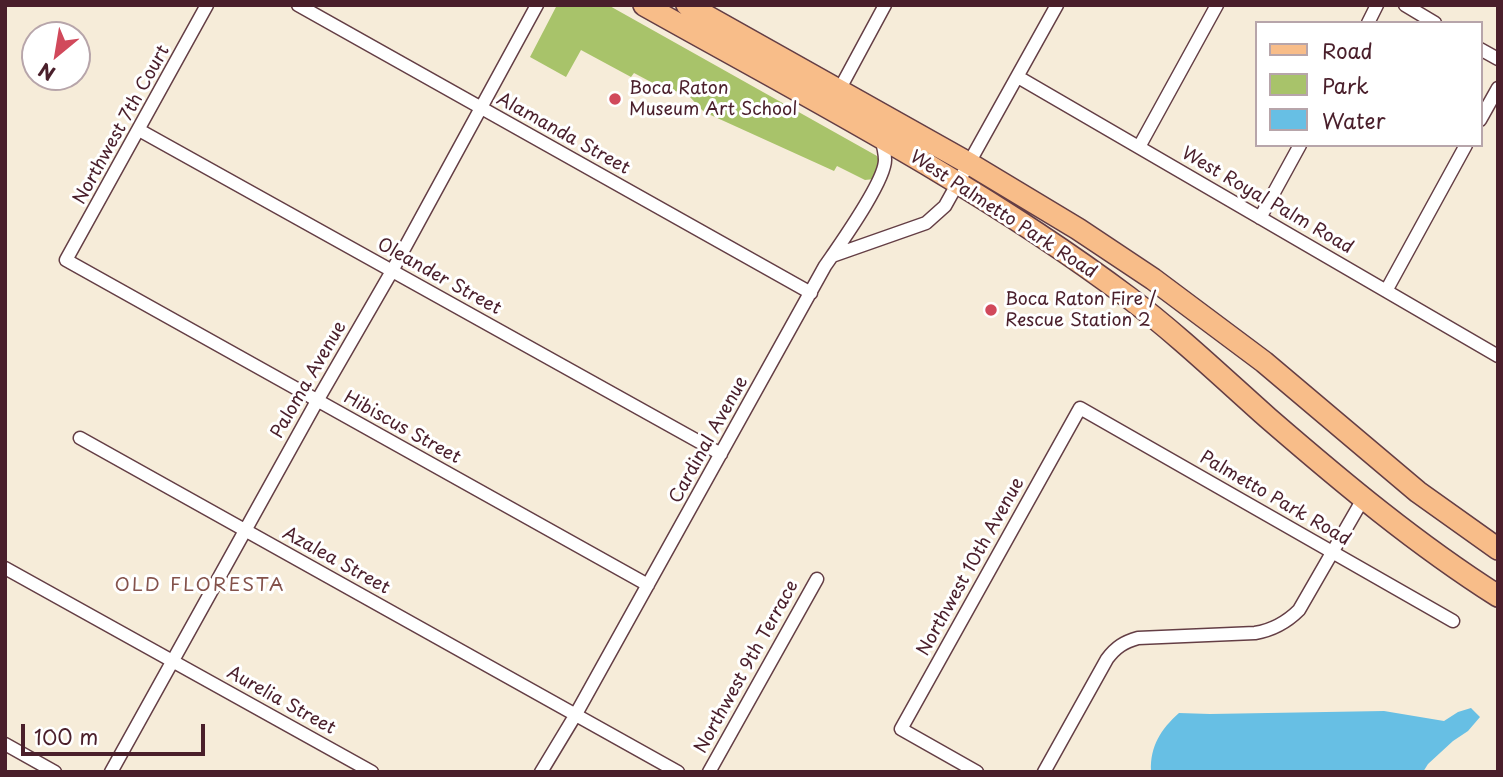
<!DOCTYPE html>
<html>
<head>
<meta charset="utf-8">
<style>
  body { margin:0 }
  #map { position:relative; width:1503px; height:777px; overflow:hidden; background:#f6ecd9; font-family:"Playpen Sans",sans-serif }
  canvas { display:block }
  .frame { position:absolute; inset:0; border:7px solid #4a1f2b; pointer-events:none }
  .legend { position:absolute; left:1255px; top:21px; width:228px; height:126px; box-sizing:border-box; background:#fff; border:2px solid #b7a5aa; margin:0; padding:9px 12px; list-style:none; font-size:21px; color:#4a1f2b }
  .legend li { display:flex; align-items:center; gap:14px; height:35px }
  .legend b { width:35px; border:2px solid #b7a5aa }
  .north { position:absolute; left:21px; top:21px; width:70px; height:70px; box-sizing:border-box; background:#fff; border:2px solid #b7a5aa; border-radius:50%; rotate:210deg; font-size:19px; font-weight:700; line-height:28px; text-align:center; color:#4a1f2b }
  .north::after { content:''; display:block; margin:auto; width:24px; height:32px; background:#d1495b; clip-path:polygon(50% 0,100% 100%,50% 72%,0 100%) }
  .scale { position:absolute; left:21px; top:724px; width:184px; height:32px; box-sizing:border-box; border:4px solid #4a1f2b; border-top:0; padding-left:9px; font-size:21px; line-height:24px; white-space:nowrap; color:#4a1f2b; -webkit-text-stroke:5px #fff; paint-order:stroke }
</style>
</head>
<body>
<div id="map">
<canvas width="1503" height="777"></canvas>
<div class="frame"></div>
<ul class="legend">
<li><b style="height:9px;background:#f8bd89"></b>Road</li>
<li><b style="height:19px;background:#a8c36a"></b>Park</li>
<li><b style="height:19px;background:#67bfe4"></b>Water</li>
</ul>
<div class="north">N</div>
<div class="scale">100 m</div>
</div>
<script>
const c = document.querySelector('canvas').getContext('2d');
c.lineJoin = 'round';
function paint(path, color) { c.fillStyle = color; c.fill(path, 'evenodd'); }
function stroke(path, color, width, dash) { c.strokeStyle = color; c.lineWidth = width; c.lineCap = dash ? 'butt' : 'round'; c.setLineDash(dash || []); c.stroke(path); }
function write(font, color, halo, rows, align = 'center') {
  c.font = font + ' "Playpen Sans",sans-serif'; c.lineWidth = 6; c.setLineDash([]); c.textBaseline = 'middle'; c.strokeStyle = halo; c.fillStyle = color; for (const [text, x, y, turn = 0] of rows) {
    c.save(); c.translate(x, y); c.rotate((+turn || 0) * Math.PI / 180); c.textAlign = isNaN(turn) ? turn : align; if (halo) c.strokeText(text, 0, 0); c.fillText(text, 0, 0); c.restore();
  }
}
const green = new Path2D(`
  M557,5H608L877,156L880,163L874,179L865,180L837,166L834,171L704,112L689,96L667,88L664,89L634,73L631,77L581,50L566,77L530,57Z`);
const water = new Path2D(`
  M1471,708L1480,717L1468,731L1453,741L1428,764L1423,772L1151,771C1150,746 1161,729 1179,713L1210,714L1384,711L1444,721L1458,712Z`);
const minor = new Path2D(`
  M207,5L66,260L648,585
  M298,5L811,293
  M1405,5L1435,23
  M1368,23L1377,5
  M1480,49L1498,59
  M1018,77L1498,356
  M837,94L885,5
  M1480,120L1498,88
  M139,130L721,454
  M1139,147L1217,5
  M1260,218L1300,145
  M832,256C845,237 885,180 885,160C885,152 883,145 881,138
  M1386,291L1466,145
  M80,438L678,772
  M5,568L372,772
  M5,744L55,772
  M111,772L317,401L392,271L537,5
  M541,772L576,714L825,266L832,256L926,223L945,206L1057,5
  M709,772L817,579
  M977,772L901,729L1080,408L1453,621
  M1044,772L1107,659C1116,647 1124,642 1138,638L1255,633C1273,630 1286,623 1299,610L1363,499`);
const primary = new Path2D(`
  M644,5C808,97 977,184 1128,297C1177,334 1222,377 1268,418C1342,482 1416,544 1498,596
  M687,5L970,164L1078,229L1153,279L1264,362L1418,492L1498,549`);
const markers = [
  [615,99,7,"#d1495b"],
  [991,310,7,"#d1495b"]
];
const poiNames = [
  ["Boca Raton",629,89],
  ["Museum Art School",629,110],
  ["Boca Raton Fire /",1005,300],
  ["Rescue Station 2",1005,321]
];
const streetNames = [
  ["Northwest 7th Court",122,125,-61],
  ["Alamanda Street",563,134,29],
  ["West Royal Palm Road",1267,201,30],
  ["West Palmetto Park Road",1003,215,33],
  ["Oleander Street",439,277,29],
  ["Paloma Avenue",309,380,-60],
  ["Hibiscus Street",402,428,29],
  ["Cardinal Avenue",709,440,-61],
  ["Palmetto Park Road",1275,499,30],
  ["Azalea Street",336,561,29],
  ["Northwest 10th Avenue",971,567,-61],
  ["Northwest 9th Terrace",747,667,-61],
  ["Aurelia Street",281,701,29]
];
const neighbourhoodNames = [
  ["OLD FLORESTA",200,586]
];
paint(green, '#a8c36a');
paint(water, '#67bfe4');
stroke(minor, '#643e45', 15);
stroke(primary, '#643e45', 24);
stroke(minor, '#fff', 12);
stroke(primary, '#f8bd89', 21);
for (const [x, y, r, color] of markers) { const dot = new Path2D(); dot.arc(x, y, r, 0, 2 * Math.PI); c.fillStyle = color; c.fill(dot); stroke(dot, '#fff', 2.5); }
write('18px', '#4a1f2b', '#fff', poiNames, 'left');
write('18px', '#4a1f2b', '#fff', streetNames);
c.letterSpacing = '2px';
write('19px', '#84524b', '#fff', neighbourhoodNames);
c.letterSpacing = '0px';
</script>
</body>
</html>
